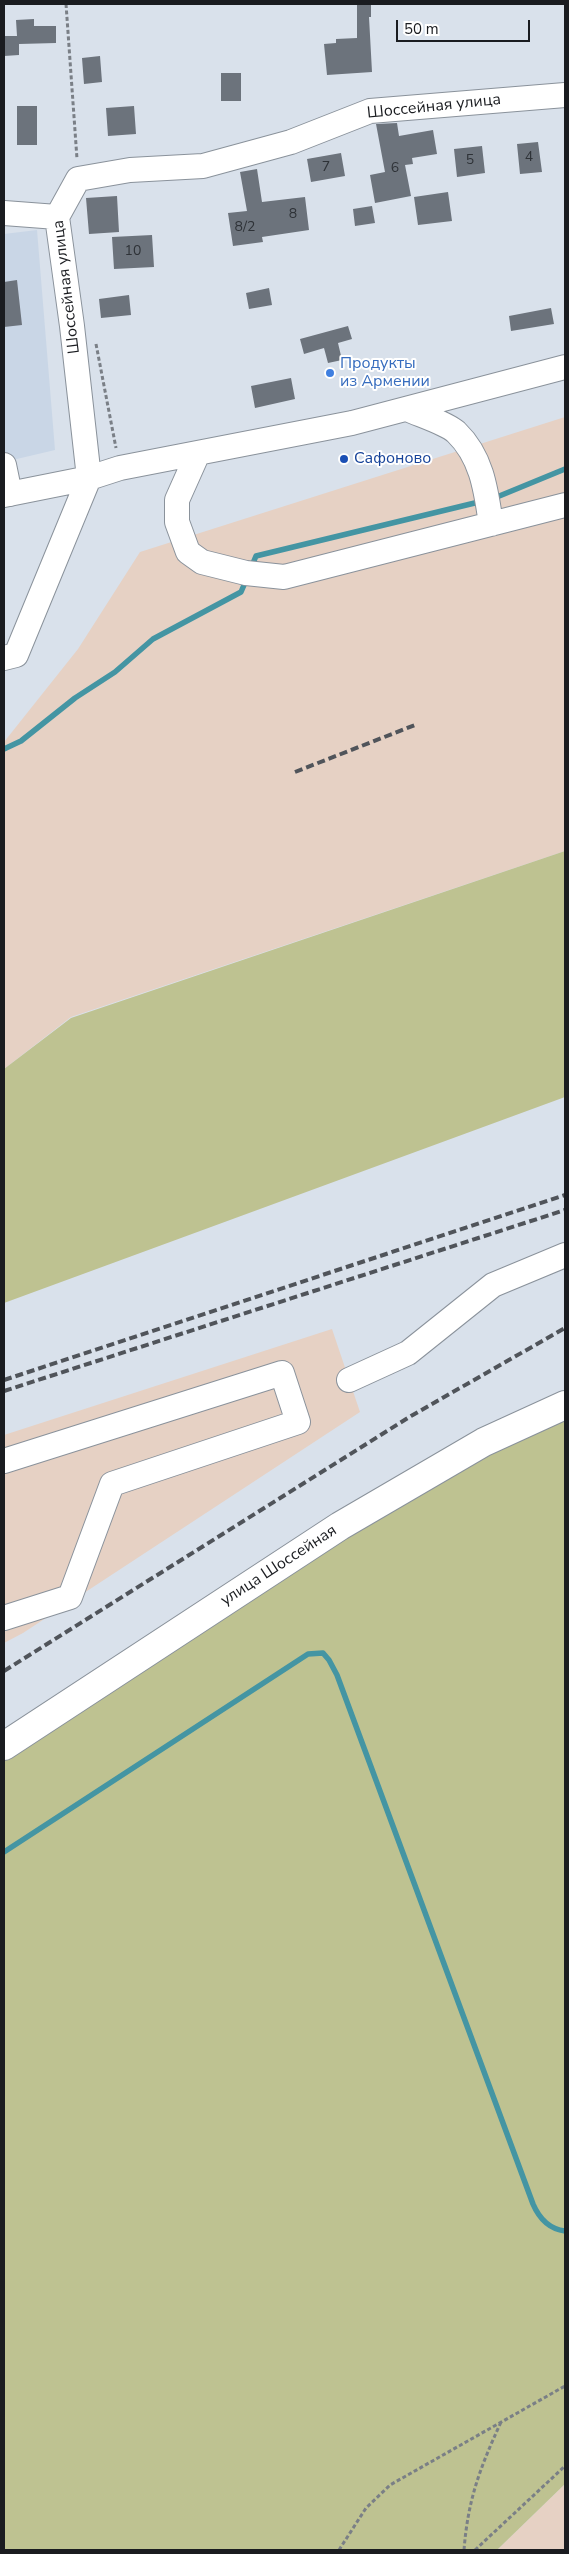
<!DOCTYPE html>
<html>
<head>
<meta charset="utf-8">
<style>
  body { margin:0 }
  #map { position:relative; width:569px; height:2554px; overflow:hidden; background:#d9e1eb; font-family:"Nunito Sans",sans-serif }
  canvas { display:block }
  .frame { position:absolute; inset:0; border:5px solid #1a1c20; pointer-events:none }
  .scale { position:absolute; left:396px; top:20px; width:134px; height:22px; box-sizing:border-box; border:2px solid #1a1c20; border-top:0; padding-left:6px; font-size:15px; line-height:18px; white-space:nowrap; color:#1a1c20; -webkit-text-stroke:4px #fff; paint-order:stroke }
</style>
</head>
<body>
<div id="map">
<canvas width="569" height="2554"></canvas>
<div class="frame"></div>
<div class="scale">50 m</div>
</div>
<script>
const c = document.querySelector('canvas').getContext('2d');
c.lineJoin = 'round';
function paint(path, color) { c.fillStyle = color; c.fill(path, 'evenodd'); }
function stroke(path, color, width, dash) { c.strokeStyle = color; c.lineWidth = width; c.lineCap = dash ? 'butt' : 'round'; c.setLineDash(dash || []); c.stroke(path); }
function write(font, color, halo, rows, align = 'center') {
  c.font = font + ' "Nunito Sans",sans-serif'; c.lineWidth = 4; c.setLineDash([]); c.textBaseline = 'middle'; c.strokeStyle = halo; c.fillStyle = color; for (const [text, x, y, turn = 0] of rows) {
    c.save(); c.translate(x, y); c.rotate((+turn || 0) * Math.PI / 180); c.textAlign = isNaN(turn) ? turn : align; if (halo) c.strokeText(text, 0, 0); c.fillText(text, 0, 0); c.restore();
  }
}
const built = new Path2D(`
  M37,230L55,450L4,462V234Z`);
const industrial = new Path2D(`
  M565,417V851L71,1017L4,1069V742L78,649L140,552Z
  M332,1329L360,1412L23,1633L4,1643V1435Z
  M565,2484V2550H497Z`);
const green = new Path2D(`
  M565,851V1097L4,1303V1069L71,1018Z
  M565,1420V2484L497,2550H4V1760L354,1533L506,1446Z`);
const stream = new Path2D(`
  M492,499L565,469
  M251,568L256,556L483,501
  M4,749L21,741L75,698L115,672L153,639L241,592L247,578
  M4,1852L308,1654L323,1653L329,1660L337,1675L533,2204C539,2218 549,2229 565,2231`);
const building = new Path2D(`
  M357,4H371V17H369L372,72L327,75L324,44L336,43V39L357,38Z
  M34,19V26H56V43L19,44V55L4,56V36H17L16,20Z
  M100,56L102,82L84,84L82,58Z
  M221,73H241V101H221Z
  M17,106H37V145H17Z
  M134,106L136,134L108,136L106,108Z
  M397,123L399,136L433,130L437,154L412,158L413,164L405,165L411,196L375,203L370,175L385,172L376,124Z
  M538,142L542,172L520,174L517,144Z
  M482,146L485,173L457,177L454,149Z
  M341,153L345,176L311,182L307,159Z
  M257,169L262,202L305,197L309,230L262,237L263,242L233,246L228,213L247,211L240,172Z
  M448,192L452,221L418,225L414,197Z
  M117,196L119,232L89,234L86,198Z
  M372,206L375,223L355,226L353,209Z
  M152,235L154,267L114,269L112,237Z
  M17,280L22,325L4,327V282Z
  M269,288L272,305L249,309L246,293Z
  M129,295L131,315L101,318L99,299Z
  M551,308L554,324L511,331L509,316Z
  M348,326L352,339L338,343L342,360L328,363L324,348L304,354L300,339Z
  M291,378L295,399L255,408L251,386Z`);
const path = new Path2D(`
  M66,4L77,159
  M96,344L116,448
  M339,2550L366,2508L390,2485L565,2386
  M464,2550C468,2499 480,2468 501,2422
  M475,2550L565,2466`);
const minor = new Path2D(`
  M4,213L57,217
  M407,409C420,415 446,423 456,432C482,457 486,490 491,524
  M198,453L177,500V522L188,552L202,562L246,573L284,577L565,505
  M4,465L10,494
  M4,495L89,478L120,468L352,423L565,367
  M4,658L16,655L89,478L72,326L57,217L78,179L130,170L203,166L291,142L370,111L565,95
  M349,1380L408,1353L493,1285L565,1255
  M4,1461L282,1373L298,1422L112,1484L70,1597L4,1618`);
const major = new Path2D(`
  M4,1746L340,1526L484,1442L565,1405`);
const rail = new Path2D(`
  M295,772L415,725
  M4,1380L565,1195
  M4,1391L565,1210
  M4,1671L411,1416L565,1328`);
const markers = [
  [330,373,5,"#3f7fe0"],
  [344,459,5,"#1a4fb4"]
];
const numberNames = [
  ["4",529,158],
  ["5",470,161],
  ["7",326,168],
  ["6",395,169],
  ["8",293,215],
  ["8/2",245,228],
  ["10",133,252]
];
const streetNames = [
  ["Шоссейная улица",434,107,-6],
  ["Шоссейная улица",67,287,-97],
  ["улица Шоссейная",279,1566,-33]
];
const shopNames = [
  ["Продукты",340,364],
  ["из Армении",340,382]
];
const transitNames = [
  ["Сафоново",354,459]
];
paint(built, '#c9d6e6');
paint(industrial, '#e6d1c4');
paint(green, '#bec291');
stroke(stream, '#4495a3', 5.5);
paint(building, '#6c737c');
stroke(minor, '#8a929b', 26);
stroke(major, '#8a929b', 30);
stroke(path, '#7a7f86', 3, [4, 2.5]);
stroke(minor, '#fff', 24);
stroke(major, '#fff', 28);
stroke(rail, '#50545a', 4, [8, 4]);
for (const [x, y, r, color] of markers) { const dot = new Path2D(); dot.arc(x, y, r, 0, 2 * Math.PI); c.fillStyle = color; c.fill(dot); stroke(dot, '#fff', 2); }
write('14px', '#2e3237', null, numberNames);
write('16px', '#1a1c20', '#fff', streetNames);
write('16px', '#366cbe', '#fff', shopNames, 'left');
write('16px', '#164399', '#fff', transitNames, 'left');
</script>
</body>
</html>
